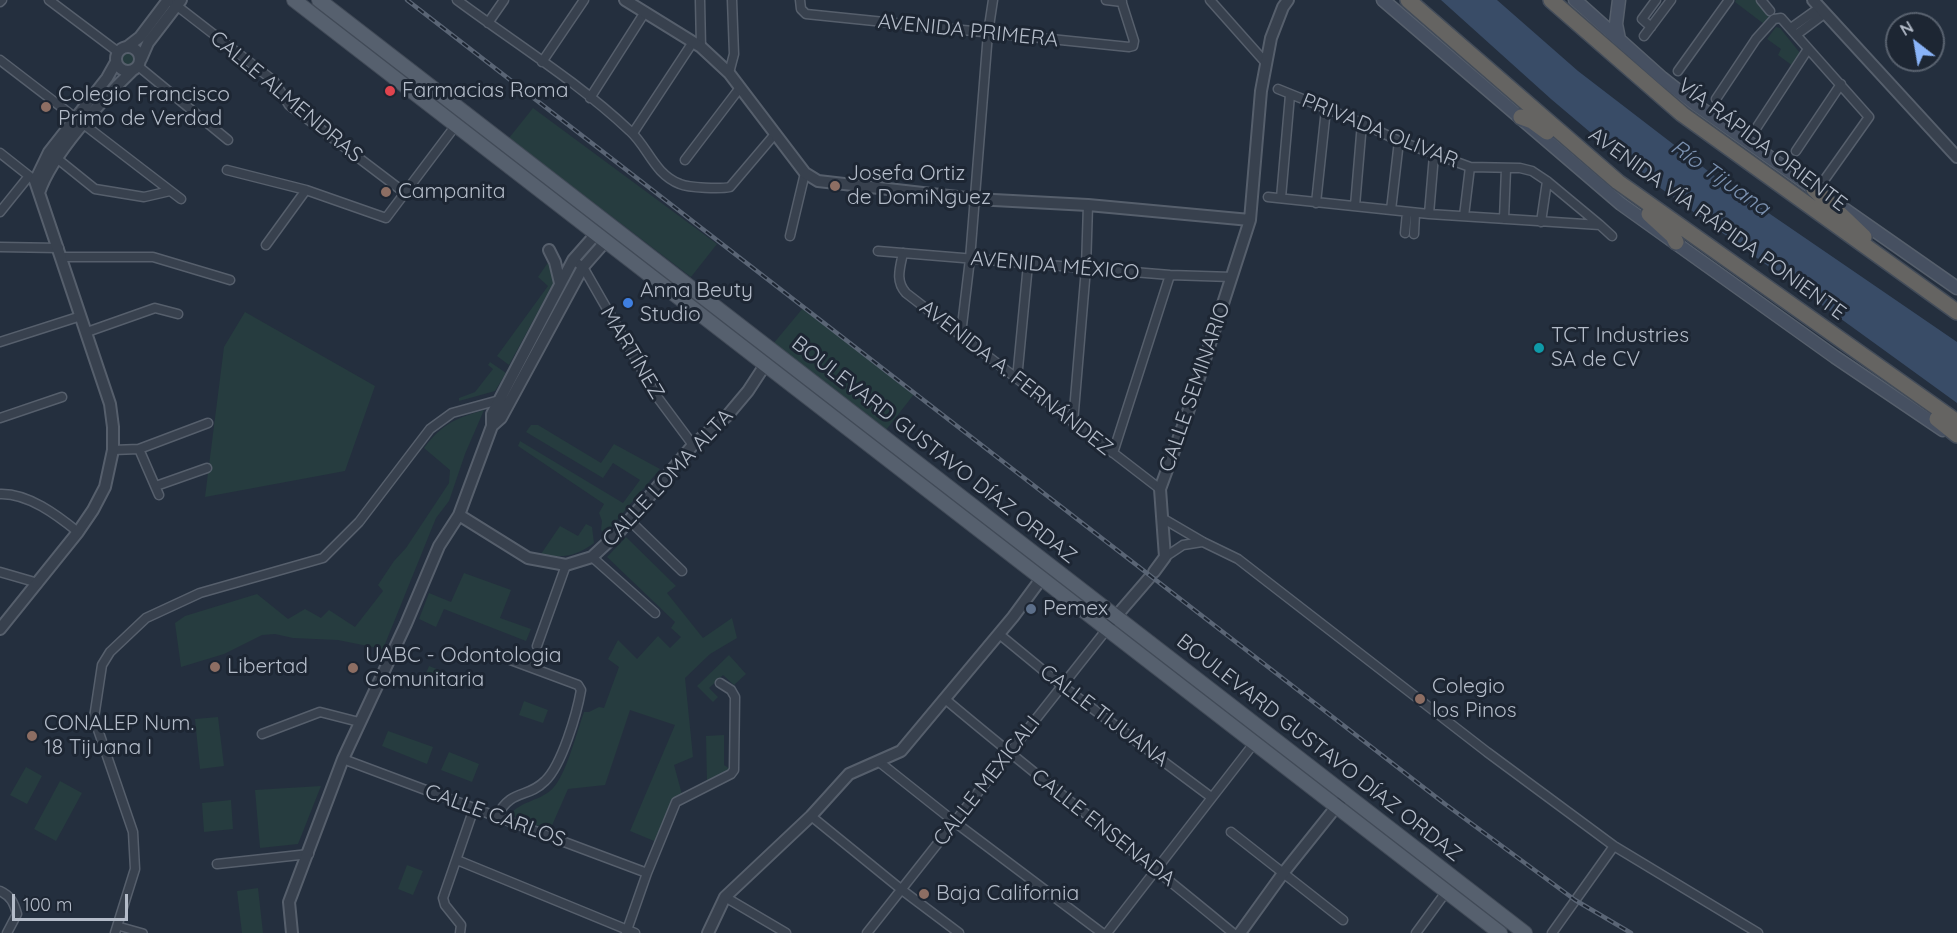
<!DOCTYPE html>
<html>
<head>
<meta charset="utf-8">
<style>
  body { margin:0 }
  #map { position:relative; width:1957px; height:933px; overflow:hidden; background:#242f3e; font-family:Quicksand,sans-serif }
  canvas { display:block }
  .north { position:absolute; left:1885px; top:12px; width:60px; height:60px; box-sizing:border-box; background:#1d2633; border:2px solid #59626f; border-radius:50%; rotate:329deg; font-size:16px; font-weight:700; line-height:24px; text-align:center; color:#b4bcc9 }
  .north::after { content:''; display:block; margin:auto; width:21px; height:27px; background:#8ab4f8; clip-path:polygon(50% 0,100% 100%,50% 72%,0 100%) }
  .scale { position:absolute; left:12px; top:894px; width:116px; height:27px; box-sizing:border-box; border:3px solid #b4bcc9; border-top:0; padding-left:8px; font-size:18px; line-height:21px; white-space:nowrap; color:#b4bcc9; -webkit-text-stroke:4px #1d2633; paint-order:stroke }
</style>
</head>
<body>
<div id="map">
<canvas width="1957" height="933"></canvas>
<div class="north">N</div>
<div class="scale">100 m</div>
</div>
<script>
const c = document.querySelector('canvas').getContext('2d');
c.lineJoin = 'round';
function paint(path, color) { c.fillStyle = color; c.fill(path, 'evenodd'); }
function stroke(path, color, width, dash) { c.strokeStyle = color; c.lineWidth = width; c.lineCap = dash ? 'butt' : 'round'; c.setLineDash(dash || []); c.stroke(path); }
function write(font, color, halo, rows, align = 'center') {
  c.font = font + ' Quicksand,sans-serif'; c.lineWidth = 6; c.setLineDash([]); c.textBaseline = 'middle'; c.strokeStyle = halo; c.fillStyle = color; for (const [text, x, y, turn = 0] of rows) {
    c.save(); c.translate(x, y); c.rotate((+turn || 0) * Math.PI / 180); c.textAlign = isNaN(turn) ? turn : align; if (halo) c.strokeText(text, 0, 0); c.fillText(text, 0, 0); c.restore();
  }
}
const green = new Path2D(`
  M1736,0H1758L1771,16L1764,24L1735,2Z
  M1776,27L1780,28L1800,53L1793,66L1778,55L1781,49L1767,39Z
  M119 59a9 9 0 1 1 18 0a9 9 0 1 1-18 0Z
  M533,108L717,244L691,277L509,138Z
  M549,261L553,273V284L509,365L497,356L548,286L538,277Z
  M803,308L915,393L886,430L773,344Z
  M245,312L375,386L345,471L205,497L224,347Z
  M490,362L506,373L495,391L459,401V398L475,392L493,369L488,365Z
  M484,410L465,454L449,501L436,518L383,649L338,640L293,638L275,634L262,635L224,654L181,667L175,623L185,616L257,594L288,619L305,609L321,618L329,610L355,627L383,591L378,585L394,561L406,548L449,483L450,470L424,448C442,424 456,418 484,410Z
  M531,425H538L601,463L614,444L660,469L605,534L601,530L602,521L599,513L604,504L518,446L520,441L623,503L640,480L613,463L603,478L526,432Z
  M586,524L592,527L594,543C576,556 563,559 541,554L560,526L578,536Z
  M626,537L676,586L667,593L703,638L732,618L737,638L710,654L685,678L693,757L674,765L683,798L659,843L630,831L675,725L630,710L605,785L568,789L550,830L510,815C519,802 538,801 550,791C565,780 577,731 584,712H589L599,707L604,708L619,667L608,659L618,640L637,659L658,636L670,648L681,637L671,628L675,622L607,557Z
  M464,573L511,590L500,618L531,629L526,641L444,609L436,627L419,619L429,593L451,602Z
  M729,655L746,674L734,685L723,675L709,688L718,697L713,702L697,686Z
  M429,666L460,678L458,683L449,679L446,689L423,681Z
  M524,701L548,710L543,723L519,715Z
  M218,717L224,766L200,769L195,719Z
  M388,731L433,747L427,764L382,746Z
  M724,735V765L730,769L729,772L707,782L706,736Z
  M449,752L479,764L472,782L441,770Z
  M26,767L42,776L27,804L10,795Z
  M60,781L82,793L56,841L34,829Z
  M321,786L298,844L260,848L255,790Z
  M231,800L233,829L204,832L202,803Z
  M407,865L423,871L413,895L398,889Z
  M258,888L263,933H242L237,891Z`);
const water = new Path2D(`
  M1441,0H1497L1578,71L1716,177L1957,342V403L1630,166L1551,99Z`);
const pedestrian = new Path2D(`
  M118,926L143,933`);
const minor = new Path2D(`
  M49,0L118,52
  M457,0C515,43 578,82 630,131C648,147 654,174 680,184C689,188 721,189 730,187L775,134
  M700,0L701,47
  M800,0L801,9L806,14L1129,47L1133,46L1134,41L1121,0
  M1106,0L1122,2
  M1210,0L1266,63
  M1761,0L1770,11
  M0,2L2,0
  M172,2L274,81L289,105L405,193
  M488,23L504,0
  M1651,27L1642,19L1656,0
  M1791,28L1819,8
  M1796,35L1824,14
  M1644,36L1671,0
  M0,60L181,199
  M542,62L584,0
  M138,66L228,140
  M1678,71L1729,0
  M729,73L734,54L732,0
  M1278,89L1362,123L1399,141L1470,167L1520,168L1532,171L1547,181L1600,225
  M590,98L645,12
  M1716,99L1756,39L1774,19L1781,18L1869,117L1825,179
  M1757,127L1808,49
  M633,133L693,42
  M1796,151L1841,84
  M0,153L38,183
  M54,156L95,189L144,197L170,191
  M685,160L739,89
  M227,170L306,190L386,218L456,125
  M1268,197L1429,214L1600,225L1612,236
  M1281,198L1290,95
  M1316,203L1326,109
  M1355,206L1362,123
  M1391,210L1399,141
  M0,212L29,176
  M1429,214L1434,155
  M1464,216L1470,167
  M1504,219L1506,169
  M1541,222L1547,181
  M1405,233L1407,212
  M1414,234L1415,213
  M790,236L805,173
  M266,245L306,190
  M0,247L59,248
  M878,251L1170,275L1232,277
  M903,253C900,268 895,281 906,293L1160,489
  M62,257H153L230,280
  M573,260L583,267L658,398L693,445
  M87,332L155,308L178,314
  M961,334L970,259L988,33L993,0
  M0,342L81,316
  M1017,379L1028,264
  M0,418L62,397
  M1073,423L1086,268L1088,205
  M139,449L159,495
  M113,450L139,449L208,423
  M1113,453L1170,275
  M156,486L207,468
  M0,494C28,493 57,515 78,532
  M1162,518L1203,542L1238,559L1487,752L1614,846L1758,933
  M629,520L682,571
  M592,557L655,613
  M1165,557L1183,545L1202,542
  M0,572L38,583
  M999,634L1061,685L1211,797
  M537,646L566,565
  M945,699C1040,779 1138,854 1233,933
  M262,734L320,712L359,722
  M343,759L647,873
  M878,761L956,823L1102,933
  M497,816C512,788 527,799 545,781C562,765 577,713 581,690L578,685L508,659
  M811,816L902,890L959,933
  M1231,832L1343,920
  M457,860L635,933
  M217,864L309,854
  M0,891C11,896 14,903 17,914L7,933
  M725,897L786,933
  M115,933L135,869L133,832L94,718L102,665L110,652L146,618L200,593L323,558L359,522L430,429L452,413L503,399
  M460,933L461,925L445,905L443,898L474,808
  M626,933L647,873L676,802L731,774L734,770L735,697L731,690L720,683
  M867,933L1107,629
  M1107,933L1255,742
  M1416,933L1446,892
  M1552,933L1614,846`);
const tertiary = new Path2D(`
  M625,0L701,47L729,73L805,173L818,181L975,199L1088,205L1250,220
  M1813,0L1957,157
  M116 59a12 12 0 1 1 24 0a12 12 0 1 1-24 0Z
  M127,47L140,37L168,0
  M141,59L148,43L181,0
  M39,193C51,155 103,99 132,71
  M549,250L555,262L560,283
  M492,426L501,418L583,267L605,242
  M459,515L528,558L566,565L592,557L620,531L693,445L727,416L748,391L765,365
  M1154,572L1165,557L1160,489L1187,415L1250,220L1261,91L1271,38L1283,7L1288,0
  M1112,621L1150,577
  M0,629L78,532L93,510L105,487L113,450V427L110,404L35,181L49,152L107,78L116,62
  M292,933L289,902L343,759L406,624L439,546L459,515L492,426V414L573,260L596,234
  M708,933L725,897L811,816L849,774L901,751L1013,617L1041,579
  M1240,933L1284,872L1340,802`);
const secondary = new Path2D(`
  M1383,0L1621,204L1835,357L1943,430
  M1575,0L1662,78L1695,104L1821,194
  M1619,0L1616,24L1619,39
  M1841,207L1957,288`);
const primary = new Path2D(`
  M294,0L1500,933
  M319,0L1525,933`);
const trunk = new Path2D(`
  M1408,0L1618,182L1957,422
  M1551,0L1682,114L1957,312
  M1521,117L1532,121L1547,132
  M1814,189L1864,237
  M1649,214L1673,236L1676,242
  M1937,419L1957,435`);
const rail = new Path2D(`
  M407,0L1445,804L1575,900L1631,933`);
const markers = [
  [390,91,6,"#e0444e"],
  [46,107,6,"#8d6e63"],
  [835,186,6,"#8d6e63"],
  [386,192,6,"#8d6e63"],
  [628,303,6,"#3f7fe0"],
  [1539,348,6,"#0f9aa8"],
  [1031,609,6,"#5c6f8a"],
  [215,667,6,"#8d6e63"],
  [353,668,6,"#8d6e63"],
  [1420,699,6,"#8d6e63"],
  [32,736,6,"#8d6e63"],
  [924,894,6,"#8d6e63"]
];
const streetNames = [
  ["AVENIDA PRIMERA",968,31,6],
  ["CALLE ALMENDRAS",286,97,40],
  ["PRIVADA OLIVAR",1380,131,22],
  ["VÍA RÁPIDA ORIENTE",1762,145,37],
  ["AVENIDA VÍA RÁPIDA PONIENTE",1717,224,36],
  ["AVENIDA MÉXICO",1055,266,5],
  ["MARTÍNEZ",632,353,59],
  ["AVENIDA A. FERNÁNDEZ",1016,378,38],
  ["CALLE SEMINARIO",1195,387,-71],
  ["BOULEVARD GUSTAVO DÍAZ ORDAZ",934,450,38],
  ["CALLE LOMA ALTA",668,478,-47],
  ["CALLE TIJUANA",1104,716,37],
  ["BOULEVARD GUSTAVO DÍAZ ORDAZ",1319,748,38],
  ["CALLE MEXICALI",987,781,-52],
  ["CALLE CARLOS",495,816,20],
  ["CALLE ENSENADA",1103,828,38]
];
const poiNames = [
  ["Farmacias Roma",402,91],
  ["Colegio Francisco",58,95],
  ["Primo de Verdad",58,119],
  ["Josefa Ortiz",847,174],
  ["de DomiNguez",847,198],
  ["Campanita",398,192],
  ["Anna Beuty",640,291],
  ["Studio",640,315],
  ["TCT Industries",1551,336],
  ["SA de CV",1551,360],
  ["Pemex",1043,609],
  ["UABC - Odontologia",365,656],
  ["Comunitaria",365,680],
  ["Libertad",227,667],
  ["Colegio",1432,687],
  ["los Pinos",1432,711],
  ["CONALEP Num.",44,724],
  ["18 Tijuana I",44,748],
  ["Baja California",936,894]
];
const waterNames = [
  ["Río Tijuana",1720,178,35]
];
paint(green, '#263c3f');
paint(water, '#394c67');
stroke(pedestrian, '#565f6c', 10);
stroke(minor, '#565f6c', 11);
stroke(tertiary, '#565f6c', 14);
stroke(secondary, '#565f6c', 15);
stroke(primary, '#414a57', 16);
stroke(trunk, '#434c59', 18);
stroke(pedestrian, '#38414e', 7);
stroke(minor, '#38414e', 8);
stroke(tertiary, '#38414e', 10);
stroke(secondary, '#465061', 12);
stroke(primary, '#56606e', 14);
stroke(trunk, '#656462', 15);
stroke(rail, '#5a6575', 4.5);
stroke(rail, '#1d2633', 2, [7]);
for (const [x, y, r, color] of markers) { const dot = new Path2D(); dot.arc(x, y, r, 0, 2 * Math.PI); c.fillStyle = color; c.fill(dot); stroke(dot, '#1d2633', 2); }
write('21px', '#b4bcc9', '#1d2633', streetNames);
write('21px', '#b4bcc9', '#1d2633', poiNames, 'left');
write('italic 22px', '#7c92b1', '#1d2633', waterNames);
</script>
</body>
</html>
